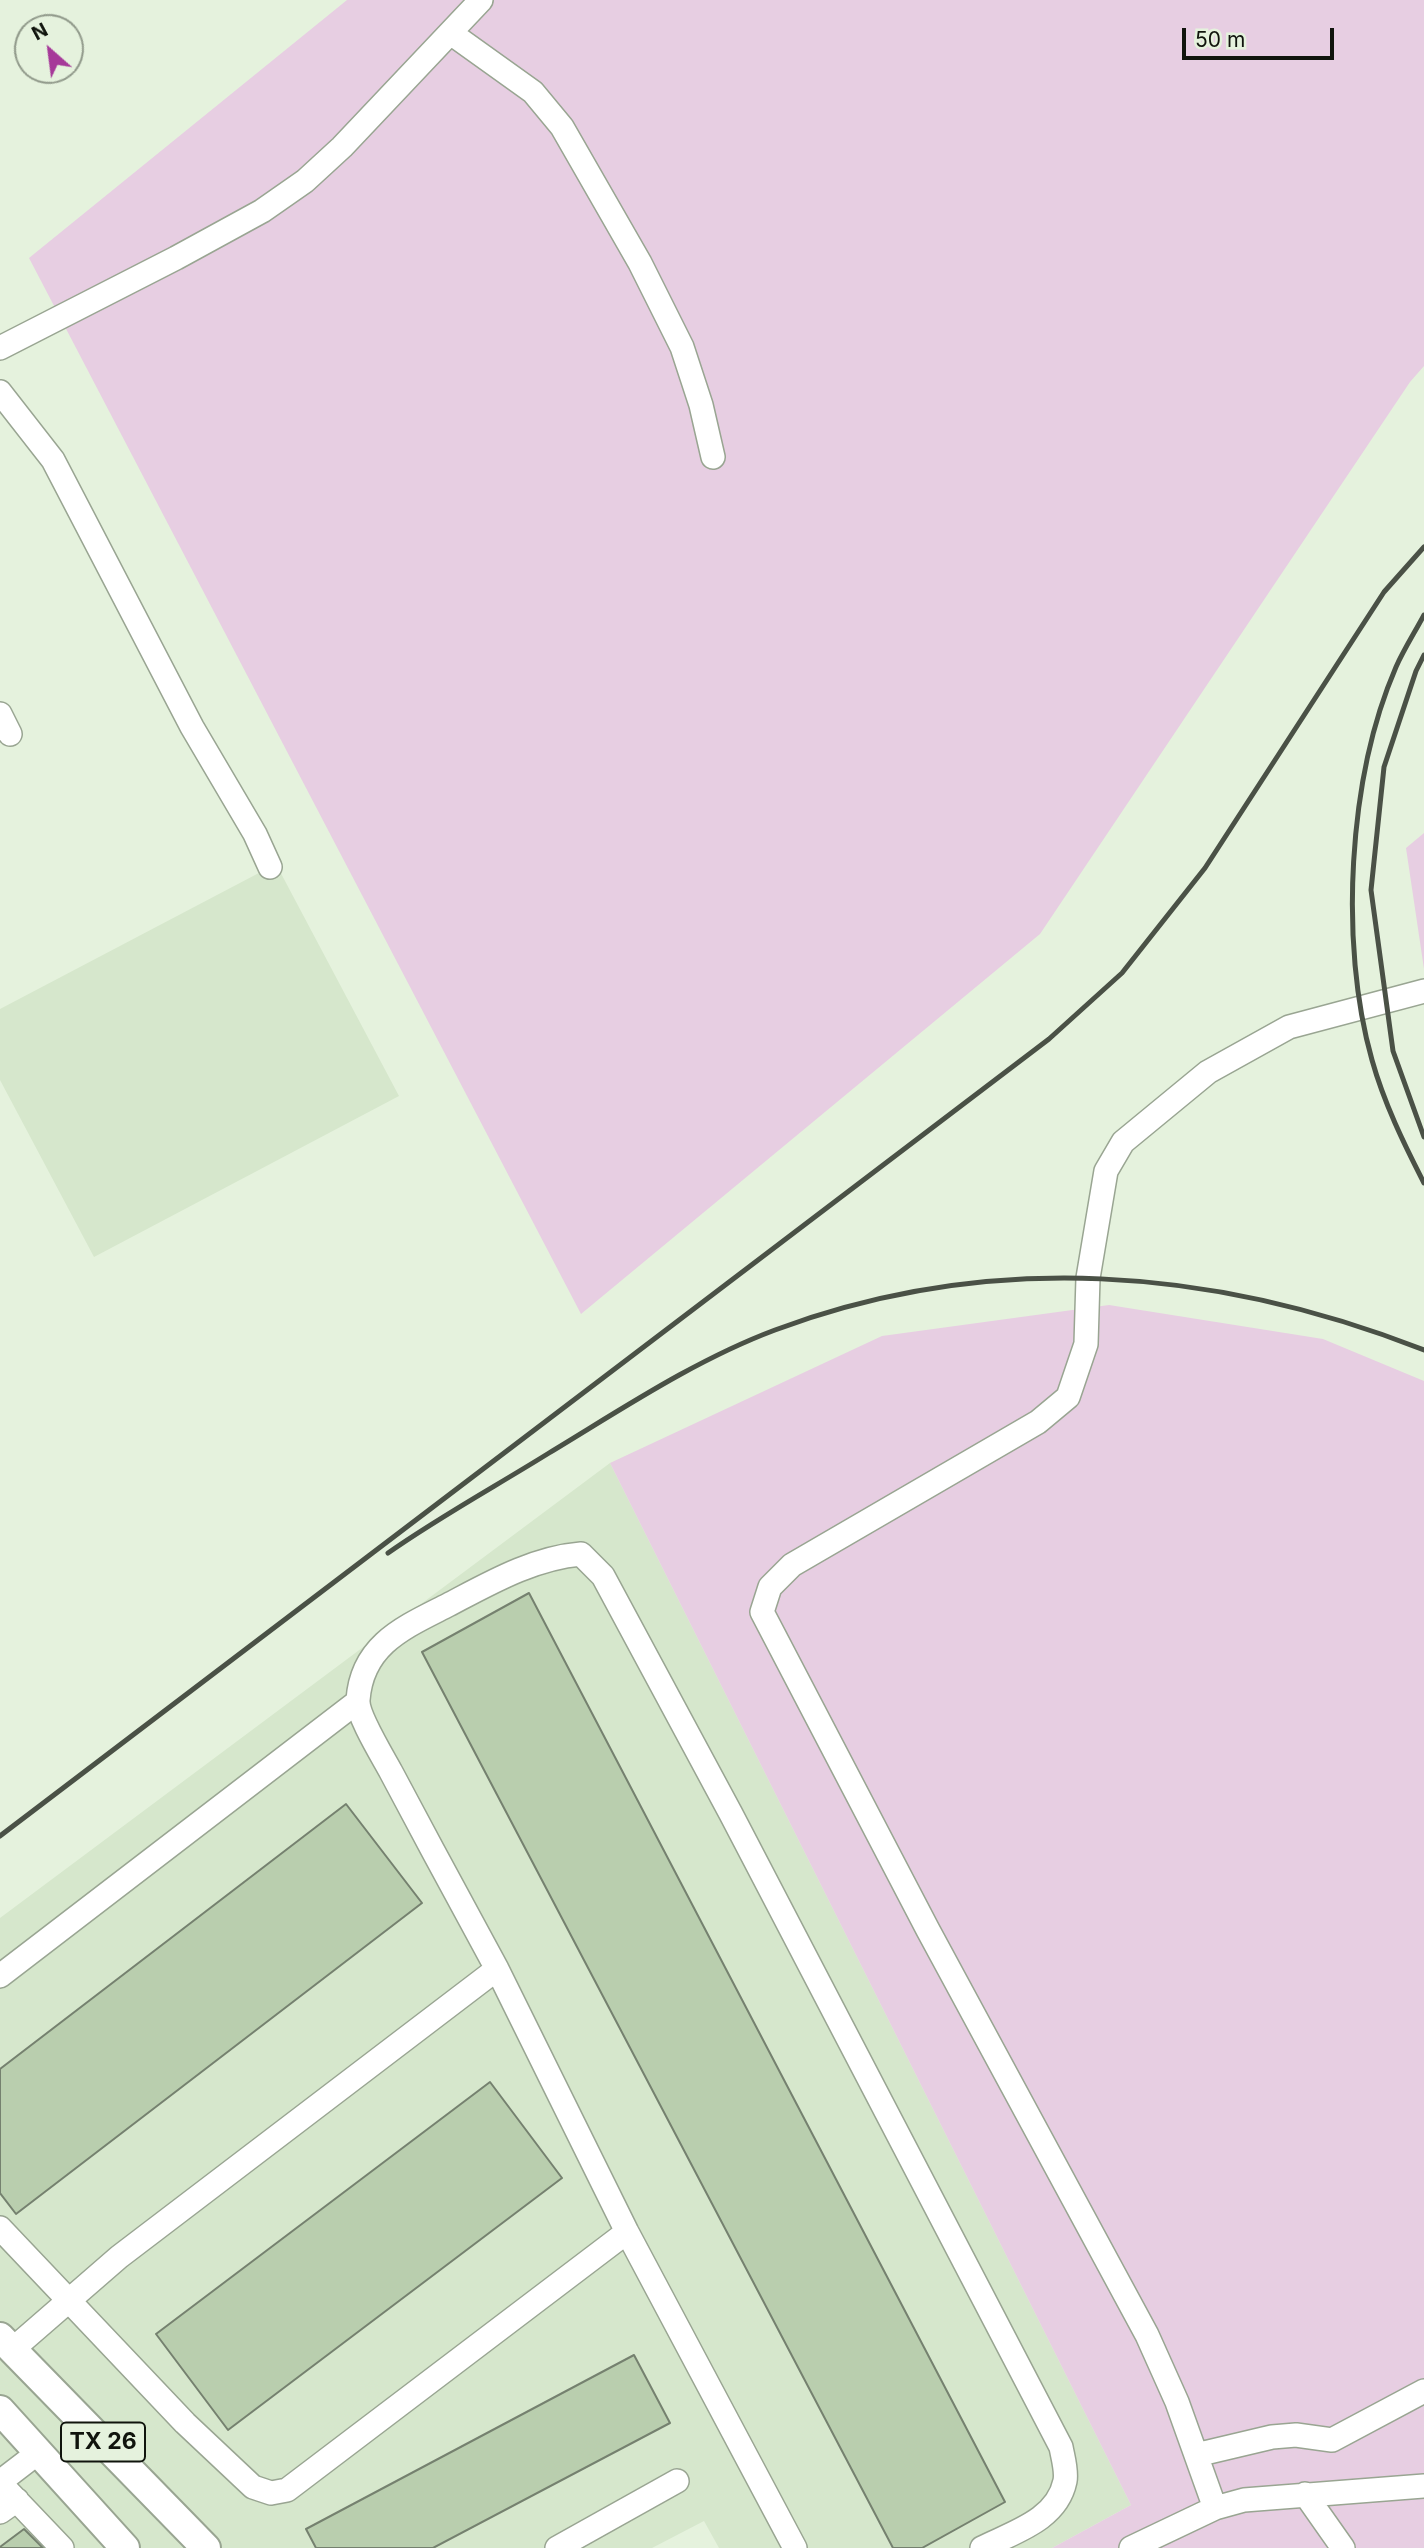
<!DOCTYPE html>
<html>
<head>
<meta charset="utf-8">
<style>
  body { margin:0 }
  #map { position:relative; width:1424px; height:2548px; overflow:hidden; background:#e5f2dd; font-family:Inter,sans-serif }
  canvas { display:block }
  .north { position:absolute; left:14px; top:14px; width:70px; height:70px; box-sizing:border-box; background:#e5f2dd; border:2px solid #90998a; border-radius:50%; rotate:332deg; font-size:19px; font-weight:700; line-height:28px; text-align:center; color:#10140d }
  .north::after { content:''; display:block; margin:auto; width:24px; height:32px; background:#a63999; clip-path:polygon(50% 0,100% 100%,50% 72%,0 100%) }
  .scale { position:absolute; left:1182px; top:28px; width:152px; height:32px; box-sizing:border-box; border:4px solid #10140d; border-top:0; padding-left:9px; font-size:21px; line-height:24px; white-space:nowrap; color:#10140d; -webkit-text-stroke:5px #e5f2dd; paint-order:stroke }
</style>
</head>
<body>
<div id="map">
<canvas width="1424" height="2548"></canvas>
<div class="north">N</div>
<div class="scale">50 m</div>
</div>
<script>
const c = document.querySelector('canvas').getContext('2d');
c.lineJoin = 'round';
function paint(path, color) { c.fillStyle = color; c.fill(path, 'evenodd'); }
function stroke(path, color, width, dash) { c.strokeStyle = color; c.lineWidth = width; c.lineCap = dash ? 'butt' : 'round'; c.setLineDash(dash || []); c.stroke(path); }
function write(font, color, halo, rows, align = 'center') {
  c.font = font + ' Inter,sans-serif'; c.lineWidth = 7; c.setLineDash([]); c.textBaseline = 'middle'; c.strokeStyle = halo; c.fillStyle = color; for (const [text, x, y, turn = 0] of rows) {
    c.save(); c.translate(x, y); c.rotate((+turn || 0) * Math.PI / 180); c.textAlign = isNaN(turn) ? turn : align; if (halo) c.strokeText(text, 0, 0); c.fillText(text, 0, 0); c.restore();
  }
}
const built = new Path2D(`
  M276,864L399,1096L94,1257L0,1080V1009Z
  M610,1463L1131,2505L1052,2548H719L704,2521L652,2548H0V1918Z`);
const green = new Path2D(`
  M347,0H1424V366L1410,382L1040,934L581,1314L29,258Z
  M1424,833V969L1406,848Z
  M1109,1305L1323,1339L1424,1381V2548H1052L1131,2505L610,1463L882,1336Z`);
const building = new Path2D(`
  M529,1593L1005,2502L922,2548H893L422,1652Z
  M346,1804L422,1903L16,2214L0,2193V2069Z
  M490,2082L562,2178L228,2430L156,2334Z
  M634,2355L670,2423L433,2548H316L306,2529Z
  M24,2529L43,2548H0V2547Z`);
const minor = new Path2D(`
  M452,34L533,92L562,127L640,263L682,347L701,405L713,457
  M0,348L176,258L262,211L305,181L342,147L481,0
  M0,392L53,460L192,727L255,834L270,867
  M0,714L10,734
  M497,1969C461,1903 426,1838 391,1772C383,1757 357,1715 358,1700C362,1644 405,1627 448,1605C490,1583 533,1558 581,1554L603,1576L731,1814L1061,2447C1063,2458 1067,2471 1065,2481C1057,2520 1014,2532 982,2548
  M0,1976L357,1702
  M0,2228L185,2423L253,2487L271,2493L287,2490L627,2232
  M13,2349L119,2257L497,1969L627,2232L795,2548
  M1196,2455L1272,2437L1296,2435L1332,2440L1424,2391
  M0,2482L39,2452
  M0,2483L62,2548
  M1305,2494L1343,2548
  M1215,2508L1177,2402L1147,2335L928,1930L762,1612L770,1587L792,1565L1038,1422L1068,1397L1086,1344L1088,1278L1106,1171L1123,1142L1208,1072L1289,1027L1424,991
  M0,2512L17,2500
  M557,2548L677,2481
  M1131,2548L1215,2508L1244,2500L1424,2486`);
const major = new Path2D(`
  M0,2337L206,2548
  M0,2410L125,2548`);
const rail = new Path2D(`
  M1424,615C1415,632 1404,649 1396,667C1348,778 1339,944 1372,1060C1384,1103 1404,1144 1424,1183
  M1424,655L1416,671L1384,767L1371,890L1393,1051L1424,1137
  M388,1553C439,1517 496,1486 549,1453C622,1409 695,1360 775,1330C990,1250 1213,1267 1424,1350
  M0,1836L1049,1039L1122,973L1205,868L1384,592L1424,547`);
const shields = [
  [103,2442,84]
];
const shieldNames = [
  ["TX 26",103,2442]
];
paint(built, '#d6e7cc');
paint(green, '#e7cee2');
paint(building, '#b9ceae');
stroke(building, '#75816f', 2);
stroke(minor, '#99a592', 26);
stroke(major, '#99a592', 32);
stroke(minor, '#fff', 23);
stroke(major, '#fff', 28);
stroke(rail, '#4a5146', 5);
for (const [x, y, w] of shields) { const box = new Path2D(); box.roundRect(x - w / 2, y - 19.5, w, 39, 5); c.fillStyle = '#e5f2dd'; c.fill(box); stroke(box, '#10140d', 2); }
write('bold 23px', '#10140d', null, shieldNames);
</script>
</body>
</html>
